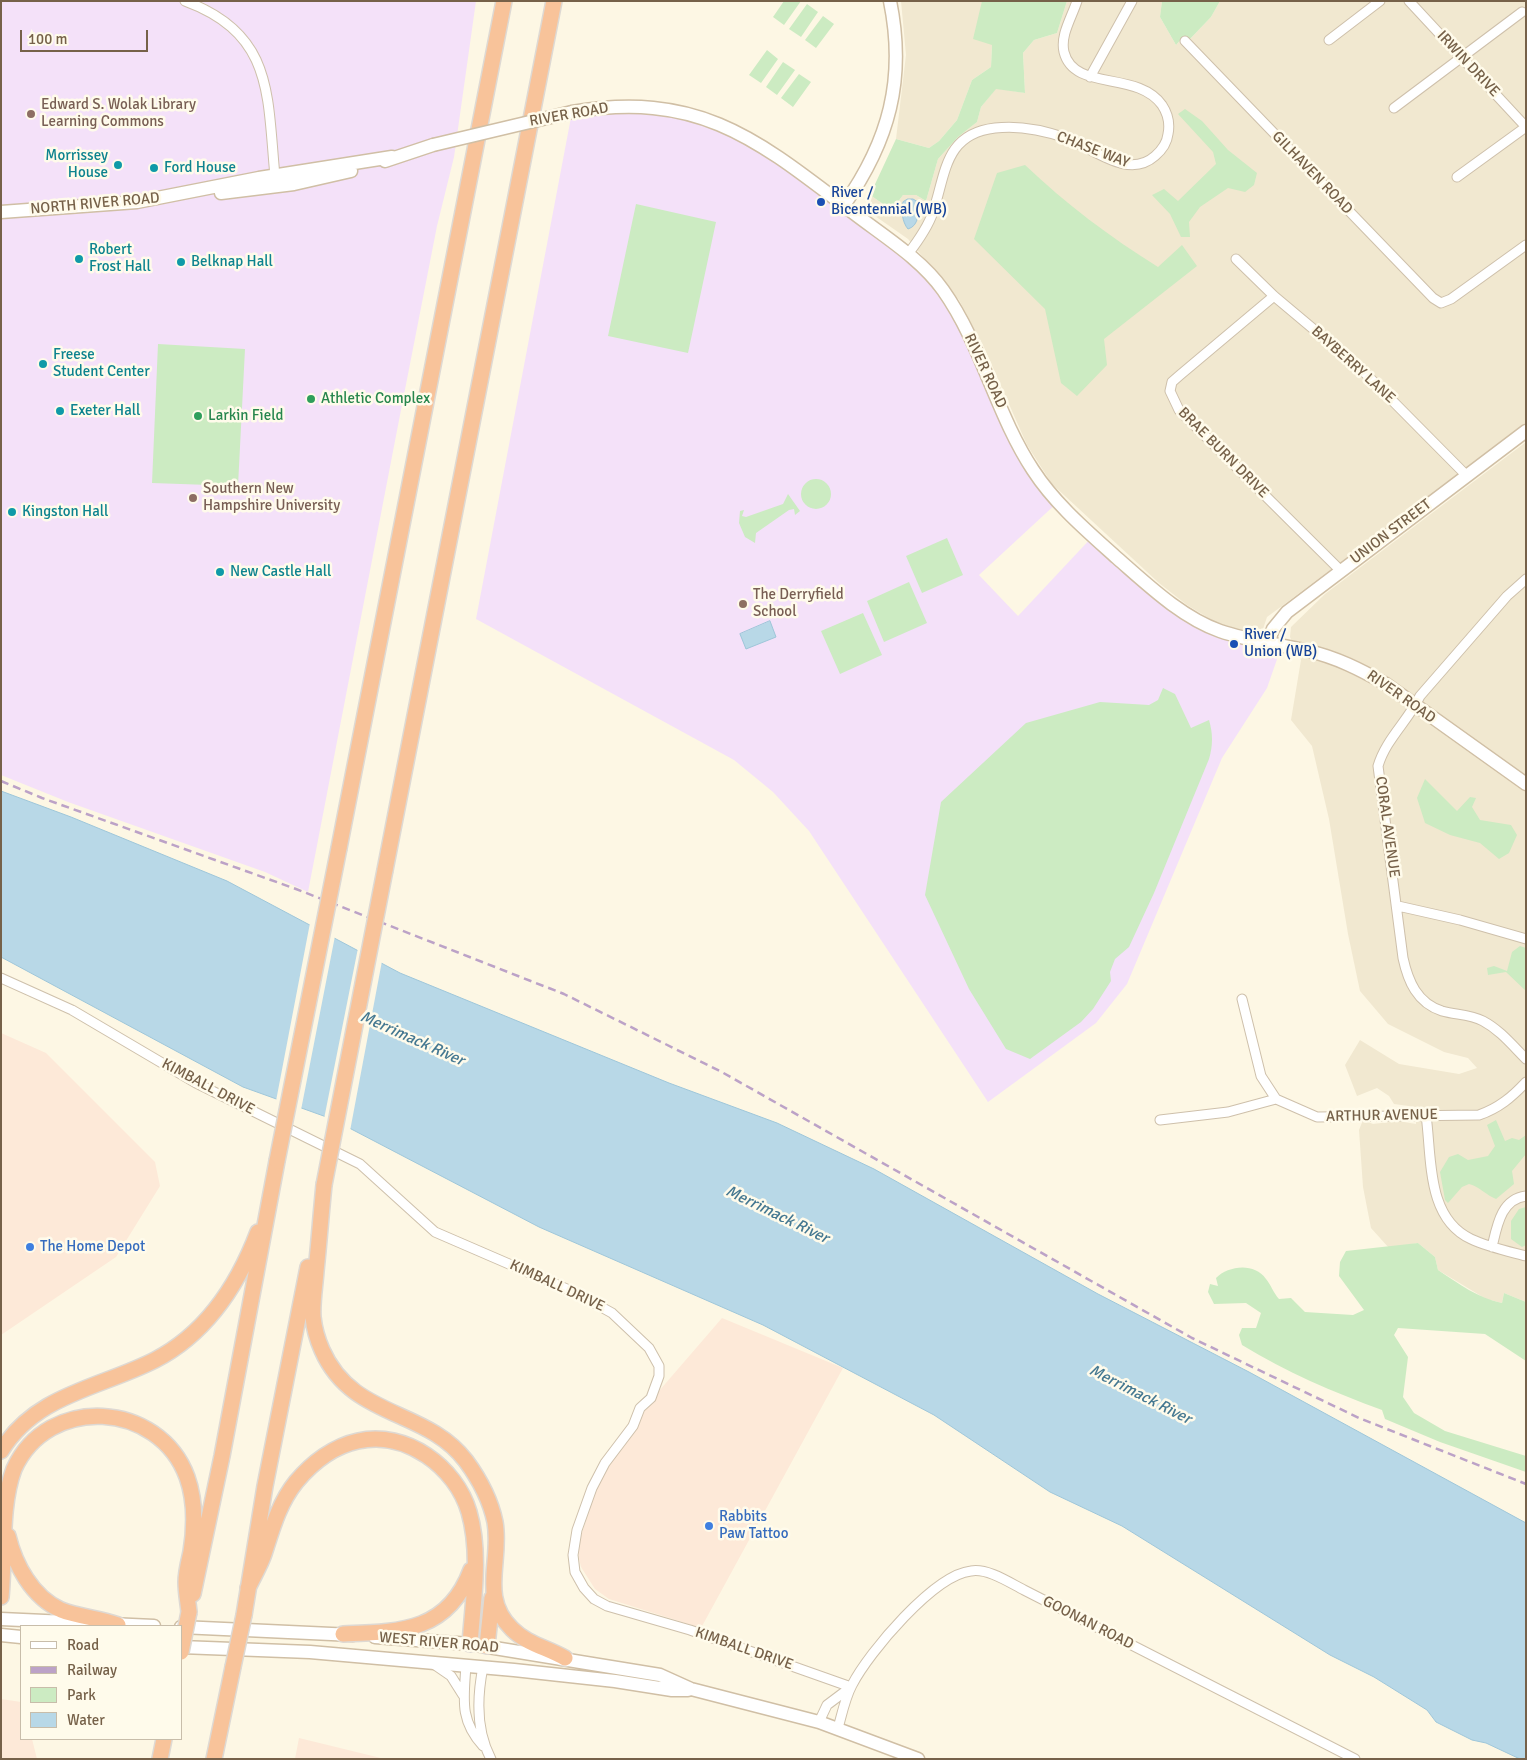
<!DOCTYPE html>
<html>
<head>
<meta charset="utf-8">
<style>
  body { margin:0 }
  #map { position:relative; width:1527px; height:1760px; overflow:hidden; background:#fdf7e4; font-family:Signika,sans-serif }
  canvas { display:block }
  .frame { position:absolute; inset:0; border:2px solid #766149; pointer-events:none }
  .legend { position:absolute; left:20px; top:1625px; width:162px; height:115px; box-sizing:border-box; background:#fffbeb; border:1px solid #c8bdaa; margin:0; padding:6px 9px; list-style:none; font-size:15px; color:#766149 }
  .legend li { display:flex; align-items:center; gap:10px; height:25px }
  .legend b { width:25px; border:1px solid #c8bdaa }
  .scale { position:absolute; left:20px; top:30px; width:128px; height:22px; box-sizing:border-box; border:2px solid #766149; border-top:0; padding-left:6px; font-size:15px; line-height:18px; white-space:nowrap; color:#766149; -webkit-text-stroke:4px #fffbeb; paint-order:stroke }
</style>
</head>
<body>
<div id="map">
<canvas width="1527" height="1760"></canvas>
<div class="frame"></div>
<ul class="legend">
<li><b style="height:6px;background:#fff"></b>Road</li>
<li><b style="height:6px;background:#bca2c7"></b>Railway</li>
<li><b style="height:14px;background:#ccebc2"></b>Park</li>
<li><b style="height:14px;background:#b8d8e7"></b>Water</li>
</ul>
<div class="scale">100 m</div>
</div>
<script>
const c = document.querySelector('canvas').getContext('2d');
c.lineJoin = 'round';
function paint(path, color) { c.fillStyle = color; c.fill(path, 'evenodd'); }
function stroke(path, color, width, dash) { c.strokeStyle = color; c.lineWidth = width; c.lineCap = dash ? 'butt' : 'round'; c.setLineDash(dash || []); c.stroke(path); }
function write(font, color, halo, rows, align = 'center') {
  c.font = font + ' Signika,sans-serif'; c.lineWidth = 5; c.setLineDash([]); c.textBaseline = 'middle'; c.strokeStyle = halo; c.fillStyle = color; for (const [text, x, y, turn = 0] of rows) {
    c.save(); c.translate(x, y); c.rotate((+turn || 0) * Math.PI / 180); c.textAlign = isNaN(turn) ? turn : align; if (halo) c.strokeText(text, 0, 0); c.fillText(text, 0, 0); c.restore();
  }
}
const residential = new Path2D(`
  M901,1H982L992,45L991,67L972,80L957,120L939,141L929,148L896,139L906,55Z
  M1067,1H1162L1160,17L1176,45L1185,35L1190,39L1211,17L1220,1H1526V423L1282,606L1267,617L1263,629L1251,632L1222,626L1187,605L1159,583L1052,484L1027,445L983,345L959,300L908,239L865,209L870,195L892,210L903,195H916L926,201L938,159L958,137L977,122L981,107L996,88L1025,93L1023,53L1034,40L1057,33Z
  M1526,442V1302L1504,1293L1502,1303L1486,1299L1438,1270L1435,1257L1418,1243L1389,1248L1371,1228L1363,1187L1359,1130L1363,1120L1373,1124L1398,1121L1416,1124V1107L1394,1104L1389,1096L1377,1088L1357,1096L1345,1065L1360,1040L1399,1064L1459,1074L1477,1068L1468,1058L1444,1052L1388,1024L1360,991L1348,934L1329,819L1312,746L1291,720L1301,660L1290,637L1291,627L1325,594Z`);
const commercial = new Path2D(`
  M1,1033L46,1053L155,1162L160,1186L116,1257L1,1335Z
  M722,1318L843,1368L701,1628L609,1599L595,1589L581,1567L577,1549L600,1476L640,1413Z
  M1,1699L21,1702V1739H32L37,1759H1Z
  M299,1738L385,1759H295Z`);
const education = new Path2D(`
  M1,1H476L454,157L437,226L400,415L308,892L265,872L68,802L1,775Z
  M665,108L772,153L942,288L1013,432L1058,502L979,575L1018,616L1093,536L1200,622L1282,645L1267,688L1222,758L1127,984L1096,1023L988,1102L809,831L773,792L734,760L476,619L572,112Z`);
const green = new Path2D(`
  M784,1H801L784,25L773,17Z
  M982,1H1067L1057,33L1034,40L1023,53L1025,93L996,89L981,107L977,122L958,137L938,159L926,201L916,195H903L892,210L870,195L896,139L929,148L939,141L957,120L972,80L991,67L992,45L973,39Z
  M1162,1H1220L1211,17L1190,39L1184,36L1176,45L1160,17Z
  M807,4L818,12L801,37L789,29Z
  M823,16L834,24L816,48L805,40Z
  M767,50L778,59L761,83L749,75Z
  M783,62L795,70L777,95L766,87Z
  M799,74L811,82L793,107L781,98Z
  M1185,109L1202,121L1228,150L1257,173L1254,185L1245,192L1228,188L1200,207L1189,222L1190,237H1181L1170,214L1152,195L1164,189L1178,201L1216,164L1213,152L1178,114Z
  M1025,165C1066,204 1110,237 1158,267L1182,245L1197,266L1104,339L1107,365L1077,396L1061,383L1045,309L974,239L997,173Z
  M636,204L716,222L688,353L608,336Z
  M158,344L245,349L238,486L152,483Z
  M801 494a15 15 0 1 1 30 0a15 15 0 1 1-30 0Z
  M788,494L800,511L795,515L794,509L789,510L756,533L755,543L745,537L739,523L740,511L744,510L742,516L746,517L783,504Z
  M947,538L963,575L922,593L906,556Z
  M909,582L927,623L884,642L867,601Z
  M863,613L882,655L840,674L821,631Z
  M1163,688L1175,694L1191,728L1209,720C1213,734 1213,745 1209,759L1154,893L1129,947L1115,959L1110,972L1111,981L1093,1009L1081,1022L1030,1059L1006,1049L969,989L925,895L941,802L1026,723L1100,702L1149,705L1158,700Z
  M1425,779L1457,811L1470,797L1476,798L1472,807L1480,820L1511,825L1517,835L1509,853L1499,859L1480,843L1450,835L1425,823L1417,798Z
  M1520,946L1526,948V991L1506,972L1488,975L1487,968L1494,966L1507,971L1512,952Z
  M1496,1120L1505,1141L1512,1138L1519,1140L1526,1135V1154L1512,1171L1514,1184L1496,1199C1486,1195 1480,1187 1469,1184L1462,1187L1448,1203L1445,1200L1440,1172L1449,1157L1458,1154L1468,1160L1488,1156L1495,1146L1487,1125Z
  M1526,1207V1245L1522,1247L1511,1239V1221L1519,1209Z
  M1418,1243L1435,1257L1438,1270C1459,1284 1478,1298 1502,1303L1504,1293L1526,1302V1361L1485,1334L1398,1328L1394,1335L1408,1357L1403,1397L1414,1413L1445,1431L1526,1456V1472L1440,1442L1385,1419L1382,1410C1333,1392 1286,1372 1242,1345L1239,1335L1242,1328H1256L1261,1313L1246,1303L1214,1304L1208,1292L1210,1284L1218,1286L1216,1278C1228,1266 1254,1262 1266,1279C1271,1285 1273,1292 1279,1299L1291,1298L1305,1312L1353,1315L1364,1310L1339,1276L1340,1262L1346,1251Z`);
const water = new Path2D(`
  M908,199H913L918,202C919,212 919,226 908,229C902,222 901,210 903,202Z
  M770,621L776,637L746,649L740,634Z
  M1,791L71,817L227,881L400,973L669,1083L777,1123L874,1169L1098,1294L1249,1372L1526,1523V1759H1520L1486,1743L1472,1740L1436,1722L1427,1710L1374,1677L1330,1655L1122,1526L1050,1492L934,1415L763,1325L539,1227L332,1119L243,1087L1,957Z`);
const pier = new Path2D(`
  M310,923L335,936L301,1110L276,1101Z
  M358,948L382,961L350,1131L324,1119Z`);
const street = new Path2D(`
  M185,1C274,34 267,95 275,176
  M1409,1L1526,127
  M1329,40L1380,1
  M1185,41L1433,298L1441,303L1451,299L1526,245
  M1090,77L1132,1
  M1394,108L1522,12
  M1457,177L1526,127
  M908,254C918,241 928,227 933,212C946,174 944,134 995,128C1019,125 1043,130 1066,138C1093,148 1128,180 1155,156C1162,150 1167,143 1168,134C1170,124 1168,114 1162,105C1137,70 1074,92 1064,52C1060,35 1072,17 1077,1
  M1236,259L1274,296L1361,369L1466,475
  M1274,296L1180,375L1172,382L1170,391L1179,410L1340,570
  M1526,579L1507,596L1420,696C1408,721 1386,739 1378,766L1403,958C1408,981 1417,1003 1442,1011C1456,1015 1470,1014 1483,1021C1500,1030 1512,1045 1526,1059
  M1398,906L1460,920L1526,939
  M1,978L72,1010L196,1083L360,1164L435,1232L576,1293L612,1313L649,1348L659,1366V1376L651,1398L640,1408L633,1426L605,1463L592,1488L577,1530L573,1555L575,1572L584,1588L594,1599L607,1606L690,1630L851,1687
  M1242,999L1261,1076L1276,1099L1317,1117L1479,1115C1499,1108 1512,1097 1526,1082
  M1426,1115C1432,1158 1426,1218 1471,1239C1488,1247 1507,1251 1526,1256
  M1160,1120L1228,1112L1276,1099
  M1492,1247C1497,1226 1501,1199 1526,1196
  M435,1665L451,1676L463,1695
  M466,1665C464,1698 459,1720 483,1746
  M483,1667C477,1697 476,1731 491,1759
  M819,1722L827,1705L851,1687
  M838,1728C842,1714 845,1698 852,1685C869,1652 934,1575 971,1571C988,1568 1010,1583 1024,1590L1355,1759`);
const secondary = new Path2D(`
  M572,112C701,90 759,141 855,214C885,237 921,259 943,290C982,345 996,414 1033,470C1055,504 1087,531 1117,558C1148,585 1181,617 1220,631C1249,641 1279,644 1308,651C1336,657 1361,670 1386,684L1526,784
  M385,161L433,145
  M221,193L294,184L351,171
  M844,205C889,141 906,79 890,1
  M1,212L137,202L259,178L392,157
  M1268,643L1273,629L1287,612L1526,431
  M1,1619L154,1626
  M181,1627L353,1635
  M1,1635L21,1637
  M375,1637L470,1644L660,1675L691,1689L819,1722L918,1759
  M181,1647L310,1652L514,1670L615,1681L672,1690H688`);
const highway = new Path2D(`
  M339,848L504,1
  M385,870L554,1
  M324,1185C321,1214 319,1243 316,1271C315,1286 312,1302 313,1317C314,1327 318,1341 322,1350C352,1419 426,1408 466,1461C480,1480 490,1498 495,1522C502,1561 479,1597 512,1629C527,1644 548,1648 565,1658
  M1,1451C36,1394 100,1388 155,1360C207,1333 238,1285 258,1232
  M8,1536C15,1565 32,1597 61,1610C79,1617 100,1618 118,1625
  M248,1588C253,1577 260,1566 264,1554C272,1529 279,1503 296,1482C312,1463 334,1446 358,1441C406,1430 456,1467 469,1512C481,1553 473,1602 470,1644
  M193,1594L222,1456L277,1161
  M1,1597C5,1557 0,1506 14,1469C48,1394 159,1401 187,1477C196,1502 195,1527 191,1552C189,1561 186,1572 186,1582C186,1592 188,1602 189,1612
  M244,1615L265,1486L308,1267
  M343,1634C400,1632 448,1632 471,1570
  M487,1646L492,1598
  M160,1759L164,1739
  M214,1759L233,1667`);
const rail = new Path2D(`
  M1,781L42,798L296,889L564,994L720,1071L1192,1338L1359,1418L1526,1484`);
const secondaryBridge = new Path2D(`
  M433,145L572,112`);
const highwayBridge = new Path2D(`
  M277,1161L339,848
  M324,1185L385,870
  M181,1652L189,1612
  M233,1667L244,1615`);
const markers = [
  [31,114,5,"#8d6e63"],
  [118,165,5,"#0f9aa8"],
  [154,168,5,"#0f9aa8"],
  [821,202,5,"#1a4fb4"],
  [79,259,5,"#0f9aa8"],
  [181,262,5,"#0f9aa8"],
  [43,364,5,"#0f9aa8"],
  [311,399,5,"#2e9e5b"],
  [60,411,5,"#0f9aa8"],
  [198,416,5,"#2e9e5b"],
  [193,498,5,"#8d6e63"],
  [12,512,5,"#0f9aa8"],
  [220,572,5,"#0f9aa8"],
  [743,604,5,"#8d6e63"],
  [1234,644,5,"#1a4fb4"],
  [30,1247,5,"#3f7fe0"],
  [709,1526,5,"#3f7fe0"]
];
const streetNames = [
  ["IRWIN DRIVE",1468,64,47],
  ["RIVER ROAD",569,115,-10],
  ["CHASE WAY",1093,150,21],
  ["GILHAVEN ROAD",1312,173,46],
  ["NORTH RIVER ROAD",95,204,-5],
  ["BAYBERRY LANE",1353,365,42],
  ["RIVER ROAD",985,371,65],
  ["BRAE BURN DRIVE",1223,453,45],
  ["UNION STREET",1391,532,-37],
  ["RIVER ROAD",1401,697,35],
  ["CORAL AVENUE",1387,827,82],
  ["KIMBALL DRIVE",208,1087,28],
  ["ARTHUR AVENUE",1382,1116,-1],
  ["KIMBALL DRIVE",557,1286,25],
  ["GOONAN ROAD",1088,1623,27],
  ["WEST RIVER ROAD",439,1643,5],
  ["KIMBALL DRIVE",744,1649,19]
];
const educationNames = [
  ["Edward S. Wolak Library",41,105],
  ["Learning Commons",41,122],
  ["Southern New",203,489],
  ["Hampshire University",203,506],
  ["The Derryfield",753,595],
  ["School",753,612]
];
const cultureNames = [
  ["Morrissey",108,156,"right"],
  ["House",108,173,"right"],
  ["Ford House",164,168],
  ["Robert",89,250],
  ["Frost Hall",89,267],
  ["Belknap Hall",191,262],
  ["Freese",53,355],
  ["Student Center",53,372],
  ["Exeter Hall",70,411],
  ["Kingston Hall",22,512],
  ["New Castle Hall",230,572]
];
const transitNames = [
  ["River /",831,193],
  ["Bicentennial (WB)",831,210],
  ["River /",1244,635],
  ["Union (WB)",1244,652]
];
const leisureNames = [
  ["Athletic Complex",321,399],
  ["Larkin Field",208,416]
];
const shopNames = [
  ["The Home Depot",40,1247],
  ["Rabbits",719,1517],
  ["Paw Tattoo",719,1534]
];
const waterNames = [
  ["Merrimack River",412,1039,24],
  ["Merrimack River",777,1215,26],
  ["Merrimack River",1140,1395,27]
];
paint(residential, '#f1e8d0');
paint(commercial, '#fde9d8');
paint(education, '#f4e1f9');
paint(green, '#ccebc2');
paint(water, '#b8d8e7');
stroke(water, '#9ec6d9', 1);
paint(pier, '#fdf7e4');
stroke(street, '#cec0ab', 11);
stroke(secondary, '#d0bfa5', 15);
stroke(highway, '#ded9d3', 18);
stroke(street, '#fff', 9);
stroke(secondary, '#fff', 12);
stroke(highway, '#f8c39a', 15);
stroke(rail, '#bca2c7', 2.5, [8, 5]);
stroke(secondaryBridge, '#d0bfa5', 15, []);
stroke(highwayBridge, '#ded9d3', 18, []);
stroke(secondaryBridge, '#fff', 12);
stroke(highwayBridge, '#f8c39a', 15);
for (const [x, y, r, color] of markers) { const dot = new Path2D(); dot.arc(x, y, r, 0, 2 * Math.PI); c.fillStyle = color; c.fill(dot); stroke(dot, '#fffbeb', 2); }
write('15px', '#766149', '#fffbeb', streetNames);
write('15px', '#785e54', '#fffbeb', educationNames, 'left');
write('15px', '#0d838f', '#fffbeb', cultureNames, 'left');
write('15px', '#164399', '#fffbeb', transitNames, 'left');
write('15px', '#27864d', '#fffbeb', leisureNames, 'left');
write('15px', '#366cbe', '#fffbeb', shopNames, 'left');
write('italic 16px', '#457891', '#fffbeb', waterNames);
</script>
</body>
</html>
